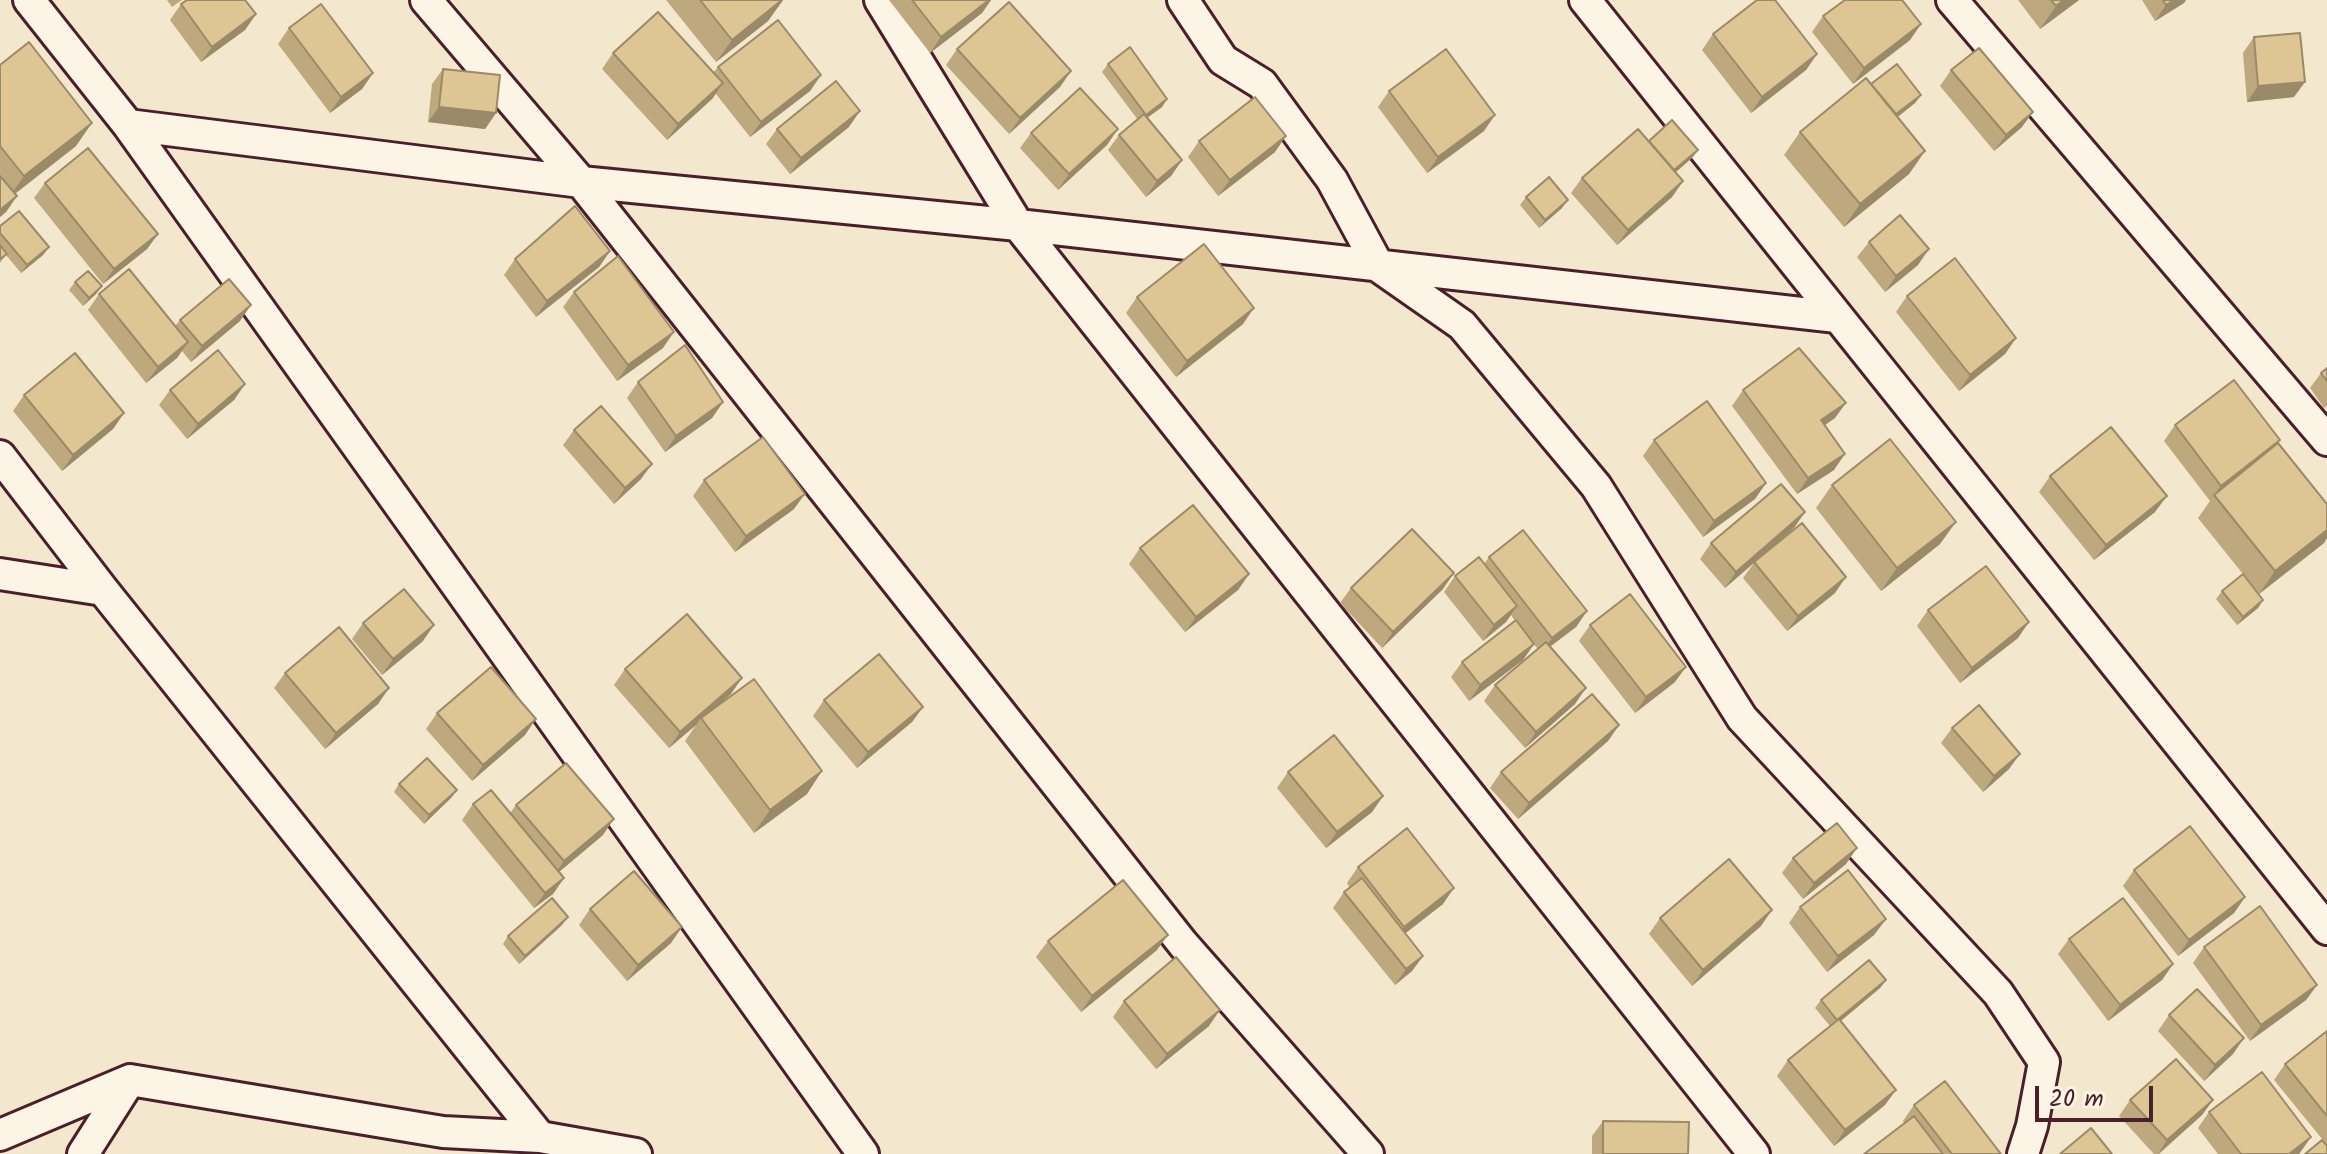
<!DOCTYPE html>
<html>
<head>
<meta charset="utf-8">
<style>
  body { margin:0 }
  #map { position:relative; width:2327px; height:1154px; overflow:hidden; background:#f3e7cd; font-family:Kalam,sans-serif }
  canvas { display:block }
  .scale { position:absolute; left:2035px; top:1086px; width:118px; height:36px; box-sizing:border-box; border:4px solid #4a1f2b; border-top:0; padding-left:10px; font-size:24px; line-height:28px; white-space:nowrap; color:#4a1f2b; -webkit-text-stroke:6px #fcf5e5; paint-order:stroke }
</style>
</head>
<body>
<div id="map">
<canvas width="2327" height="1154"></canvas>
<div class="scale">20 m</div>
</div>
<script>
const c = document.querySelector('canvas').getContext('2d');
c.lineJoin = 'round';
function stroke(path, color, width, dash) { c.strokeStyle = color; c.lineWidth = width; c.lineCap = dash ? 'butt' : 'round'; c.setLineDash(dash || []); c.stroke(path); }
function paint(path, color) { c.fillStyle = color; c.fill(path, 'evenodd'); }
const street = new Path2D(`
  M29,0L128,125L863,1154
  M426,0L581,182L1183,944L1368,1154
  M880,0L1018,225L1754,1154
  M1183,0L1223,60L1262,84L1332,180L1379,267L1462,325L1596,486L1742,718L1998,993L2044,1062L2032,1126L2023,1154
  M1585,0L2327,929
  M1952,0L2327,440
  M128,125L581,182L1018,225L1837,317
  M0,456L103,590L540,1137
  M0,574L103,590
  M130,1080L443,1132L540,1137L636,1154
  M0,1135L130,1080L83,1154`);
const wall = new Path2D(`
  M167,0H182L172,7Z
  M666,0H783L768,21L716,62Z
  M889,0H991L982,13L930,53Z
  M2018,0H2079L2040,29Z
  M2142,0H2186L2184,3L2155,21Z
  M181,4L256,14L245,30L201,62L170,20Z
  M1823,16L1921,24L1910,40L1853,84L1812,32Z
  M289,28L373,73L362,89L330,113L278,44Z
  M1713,34L1817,54L1806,70L1751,113L1702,50Z
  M2254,37L2294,97L2247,102L2243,53Z
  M957,49L1071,71L1060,87L1009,134L946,65Z
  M613,53L713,73L718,67L821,75L810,91L750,137L716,94L712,99L667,140L602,69Z
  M1108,64L1167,99L1162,107L1147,118L1182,160L1171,176L1146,197L1108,150L1119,135L1138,120L1102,72Z
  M0,65L76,146L15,194L17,196L6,212L0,217Z
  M443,69L496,113L485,129L428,122L432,84Z
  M1951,70L2022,127L1994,151L1940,86Z
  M1871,84L1921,95L1915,103L1898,117L1925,151L1909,174L1844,227L1784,155L1800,132Z
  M1389,91L1484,131L1427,173L1378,107Z
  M849,127L790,174L766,144L777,129Z
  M1031,133L1107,145L1058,190L1020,148Z
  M1199,141L1275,152L1218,196L1188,157Z
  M1648,141L1692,158L1675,172L1683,181L1672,197L1617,245L1571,193L1582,178Z
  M45,183L158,234L147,249L103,284L34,198Z
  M1526,197L1562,208L1539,228L1520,205Z
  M0,226L49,247L43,255L21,273L6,255L0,263Z
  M1869,242L1918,265L1885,292L1857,257Z
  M610,251L599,267L536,317L504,275L515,259Z
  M75,282L96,294L83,306L69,290Z
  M574,292L663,348L617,381L563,307Z
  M99,294L175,326L180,320L240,321L191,362L182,351L177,358L146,383L88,310Z
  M1907,296L2016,338L2005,354L1959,391L1896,312Z
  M1137,297L1243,324L1176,377L1126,313Z
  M2327,368V406L2324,408L2310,388L2321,373Z
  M638,382L723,402L712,418L665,452L627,398Z
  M245,384L234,400L187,439L159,405L170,390Z
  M1743,390L1835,418L1825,425L1834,470L1797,494L1732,406Z
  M24,395L124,413L113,429L62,471L13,411Z
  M2175,425L2277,444L2327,504V538L2324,543L2259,594L2198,518L2210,501L2164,441Z
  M574,430L641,479L614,504L563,445Z
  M1654,440L1766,483L1755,499L1703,537L1643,456Z
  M2050,476L2155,512L2094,560L2039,492Z
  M704,480L794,509L735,552L693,496Z
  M1832,485L1940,544L1881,591L1816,508Z
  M1805,512L1794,528L1760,557L1835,593L1787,631L1743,578L1754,563L1725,588L1700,559L1711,543Z
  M1140,548L1249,574L1238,590L1185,632L1129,564Z
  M1489,557L1587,611L1576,627L1550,647L1575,704L1525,748L1484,701L1495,685L1538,649L1532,642L1534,644L1523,660L1469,701L1451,677L1462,662L1515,621L1511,615L1506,622L1483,641L1444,592L1455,576L1484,564Z
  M1351,588L1443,589L1382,648L1340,603Z
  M2222,591L2263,600L2258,608L2237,625L2216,599Z
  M1928,610L2018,638L1960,683L1917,626Z
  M363,623L423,641L382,675L352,639Z
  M1590,625L1675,682L1635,713L1579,641Z
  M625,669L731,694L720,703L807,794L754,833L685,741L696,725L669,748L614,685Z
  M285,673L389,688L378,704L325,749L274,688Z
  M824,700L923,707L912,722L857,768L813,716Z
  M437,713L525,735L472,781L426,729Z
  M1619,725L1608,741L1518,819L1490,788L1501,772Z
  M1952,728L2009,769L1983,792L1941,743Z
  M1288,772L1383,796L1372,812L1326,848L1277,788Z
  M399,784L457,790L451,798L424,824L394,792Z
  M473,804L510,813L516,805L603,835L559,872L564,878L553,894L534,908L462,820Z
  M1793,858L1846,864L1803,899L1782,873Z
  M1358,867L1443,904L1405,933L1423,956L1412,971L1395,985L1333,908L1344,892L1350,888L1347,883Z
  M2134,870L2245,897L2234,913L2178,956L2123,886Z
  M1800,907L1886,919L1874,935L1827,972L1789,923Z
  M590,909L671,943L627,981L579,925Z
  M1660,918L1761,926L1692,986L1649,934Z
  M562,925L519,964L503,944L508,936Z
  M2069,939L2173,964L2162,980L2108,1021L2058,954Z
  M1048,941L1157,950L1081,1012L1036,957Z
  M2204,947L2317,985L2306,1000L2250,1041L2193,963Z
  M1886,980L1880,988L1841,1021L1885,1105L1834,1146L1777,1076L1788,1060L1830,1026L1815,1008L1821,1000Z
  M1124,1001L1209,1026L1156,1069L1113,1017Z
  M2169,1015L2233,1054L2204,1081L2158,1031Z
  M2327,1031V1145L2274,1080L2285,1064Z
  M2130,1100H2213L2202,1115L2159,1154H2154L2119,1116Z
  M1914,1105L2001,1154H1864L1904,1123L1903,1121Z
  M2209,1112L2311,1137L2299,1154H2218L2198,1128Z
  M1603,1121L1688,1154H1592V1136Z`);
const shadedWall = new Path2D(`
  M782,0H783L768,21L716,62L732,40Z
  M989,0H991L982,13L930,53L941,37Z
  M2064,0H2079L2040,29L2056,6Z
  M2174,0H2186L2184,3L2155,21L2166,5Z
  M256,14L245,30L201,62L212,47Z
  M1921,24L1910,40L1853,84L1864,68Z
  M1817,54L1806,70L1751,113L1762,97Z
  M1071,71L1060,87L1009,134L1020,118Z
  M373,73L362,89L330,113L341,97Z
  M821,75L810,91L750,137L761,122Z
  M2305,82L2294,97L2247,102L2258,86Z
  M723,83L712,99L667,140L678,124Z
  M1921,95L1915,103L1884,127L1890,119Z
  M1167,99L1162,107L1140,123L1146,115Z
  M439,107L496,113L485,129L428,122Z
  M860,111L849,127L790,174L801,158Z
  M2033,112L2022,127L1994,151L2006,135Z
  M1495,115L1484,131L1427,173L1438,157Z
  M92,123L76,146L8,199L24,176Z
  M1118,129L1107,145L1058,190L1069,174Z
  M1286,136L1275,152L1218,196L1230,180Z
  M1698,150L1692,158L1668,179L1674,170Z
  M1925,151L1909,174L1844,227L1860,204Z
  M1182,160L1171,176L1146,197L1157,181Z
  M1683,181L1672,197L1617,245L1628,230Z
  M17,196L6,212L0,217V210Z
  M1568,200L1562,208L1539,228L1545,220Z
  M158,234L147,249L103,284L114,269Z
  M49,247L43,255L21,273L27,265Z
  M1929,249L1918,265L1885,292L1896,276Z
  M610,251L599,267L536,317L547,301Z
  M102,286L96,294L83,306L89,298Z
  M251,305L240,321L191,362L202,346Z
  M1254,308L1243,324L1176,377L1187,361Z
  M674,332L663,348L617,381L628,365Z
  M2016,338L2005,354L1959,391L1970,375Z
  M188,342L177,358L146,383L158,367Z
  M245,384L234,400L187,439L198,424Z
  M723,402L712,418L665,452L676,436Z
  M1846,403L1835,418L1810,435L1821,420Z
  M124,413L113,429L62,471L73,455Z
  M2280,440L2269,455L2214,495L2221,486Z
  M1845,454L1834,470L1797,494L1808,478Z
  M652,464L641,479L614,504L625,488Z
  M1766,483L1755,499L1703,537L1714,521Z
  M805,494L794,509L735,552L746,536Z
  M2167,496L2155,512L2094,560L2106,545Z
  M1805,512L1794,528L1725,588L1736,572Z
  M1956,522L1940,544L1881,591L1897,568Z
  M2327,530V538L2324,543L2259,594L2275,571Z
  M1454,573L1443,589L1382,648L1393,632Z
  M1249,574L1238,590L1185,632L1196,617Z
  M1846,577L1835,593L1787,631L1798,616Z
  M2263,600L2258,608L2237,625L2243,617Z
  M1517,606L1506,622L1483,641L1494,625Z
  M1587,611L1576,627L1541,653L1552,638Z
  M2029,622L2018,638L1960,683L1972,668Z
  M434,625L423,641L382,675L393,659Z
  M1534,644L1523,660L1469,701L1480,685Z
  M1686,667L1675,682L1635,713L1646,697Z
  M742,678L731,694L702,719L701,718L696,725L669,748L680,732Z
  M389,688L378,704L325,749L336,733Z
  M1586,688L1575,704L1525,748L1536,732Z
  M923,707L912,722L857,768L868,752Z
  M536,719L525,735L472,781L483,765Z
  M1619,725L1608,741L1518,819L1529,803Z
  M2020,754L2009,769L1983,792L1994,776Z
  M822,771L807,794L754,833L770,810Z
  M457,790L451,798L424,824L429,815Z
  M1383,796L1372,812L1326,848L1337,832Z
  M614,819L603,835L553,877L564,861Z
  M1857,848L1846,864L1803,899L1814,883Z
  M564,878L553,894L534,908L545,893Z
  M1454,888L1443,904L1393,943L1404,927Z
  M2245,897L2234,913L2178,956L2189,940Z
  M1772,910L1761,926L1692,986L1703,970Z
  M568,917L562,925L519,964L525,956Z
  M1886,919L1874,935L1827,972L1838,956Z
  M682,927L671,943L627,981L638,965Z
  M1168,935L1157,950L1081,1012L1092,996Z
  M1423,956L1412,971L1395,985L1406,969Z
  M2173,964L2162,980L2108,1021L2120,1005Z
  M1886,980L1880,988L1832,1028L1837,1020Z
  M2317,985L2306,1000L2250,1041L2261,1025Z
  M1220,1010L1209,1026L1156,1069L1167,1054Z
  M2244,1038L2233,1054L2204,1081L2215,1065Z
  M1896,1090L1885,1105L1834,1146L1845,1130Z
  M2213,1100L2202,1115L2158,1154L2167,1140Z
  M2311,1137L2299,1154H2289Z`);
const building = new Path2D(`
  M187,0H245L256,14L212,47L181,4Z
  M700,0H782L732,40Z
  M912,0H989L941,37Z
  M1757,0H1775L1817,54L1762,97L1713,34Z
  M1845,0H1902L1921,24L1864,68L1823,16Z
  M2051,0H2064L2056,6Z
  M2163,0H2174L2166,5Z
  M1009,2L1071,71L1020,118L957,49Z
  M321,4L373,73L341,97L289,28Z
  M658,12L723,83L678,124L613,53Z
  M778,20L821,75L761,122L718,67Z
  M2300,33L2305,82L2258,86L2254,37Z
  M29,42L92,123L24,176L0,146V65Z
  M1130,47L1167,99L1146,115L1108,64Z
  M1979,48L2033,112L2006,135L1951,70Z
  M1446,49L1495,115L1438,157L1389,91Z
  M1897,64L1921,95L1896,114L1871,84Z
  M443,69L500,75L496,113L439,107Z
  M1866,78L1925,151L1860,204L1800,132Z
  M836,81L860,111L801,158L777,129Z
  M1080,88L1118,129L1069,174L1031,133Z
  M1255,97L1286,136L1230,180L1199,141Z
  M1144,114L1182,160L1157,181L1119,135Z
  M1672,120L1698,150L1674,170L1649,141Z
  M1638,129L1683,181L1628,230L1582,178Z
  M88,148L158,234L114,269L45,183Z
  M0,176L17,196L0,210Z
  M1549,177L1568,200L1545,220L1526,197Z
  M575,206L610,251L547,301L515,259Z
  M19,211L49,247L27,265L0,233V226Z
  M1900,215L1929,249L1896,276L1869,242Z
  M1204,244L1254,308L1187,361L1137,297Z
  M0,245L7,254L0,259Z
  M618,256L674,332L628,365L574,292Z
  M1955,258L2016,338L1970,375L1907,296Z
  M129,269L188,342L158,367L99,294Z
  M88,271L102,286L89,298L75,282Z
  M229,279L251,305L202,346L180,320Z
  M685,345L723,402L676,436L638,382Z
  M1799,348L1846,403L1821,420L1845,454L1808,478L1743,390Z
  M218,350L245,384L198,424L170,390Z
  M75,353L124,413L73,455L24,395Z
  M2327,368V381L2321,373Z
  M2234,380L2280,440L2221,486L2175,425Z
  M1707,401L1766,483L1714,521L1654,440Z
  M601,406L652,464L625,488L574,430Z
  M2111,427L2167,496L2106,545L2050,476Z
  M763,437L805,494L746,536L704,480Z
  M1890,439L1956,522L1897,568L1832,485Z
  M2278,443L2327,504V530L2275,571L2214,495Z
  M1781,484L1805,512L1736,572L1711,543Z
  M1193,505L1249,574L1196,617L1140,548Z
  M1802,523L1846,577L1798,616L1754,562Z
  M1412,529L1454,573L1393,632L1351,588Z
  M1523,530L1587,611L1552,638L1489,557Z
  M1479,557L1517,606L1494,625L1455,576Z
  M1986,566L2029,622L1972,668L1928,610Z
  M2243,574L2263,600L2243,617L2222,591Z
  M404,589L434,625L393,659L363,623Z
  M1630,594L1686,667L1646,697L1590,625Z
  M687,614L742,678L680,732L625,669Z
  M1516,620L1534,644L1480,685L1462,662Z
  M339,627L389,688L336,733L285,673Z
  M1546,642L1586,688L1536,732L1495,685Z
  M879,654L923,707L868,752L824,700Z
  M491,667L536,719L483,765L437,713Z
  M754,679L822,771L770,810L701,718Z
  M1592,694L1619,725L1529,803L1501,772Z
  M1979,705L2020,754L1994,776L1952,728Z
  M1334,735L1383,796L1337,832L1288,772Z
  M427,758L457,790L429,815L399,784Z
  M566,763L614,819L564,861L516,805Z
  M491,790L564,878L545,893L473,804Z
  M1837,823L1857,848L1814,883L1793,858Z
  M2190,826L2245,897L2189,940L2134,870Z
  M1407,828L1454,888L1404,927L1358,867Z
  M1729,859L1772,910L1703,970L1660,918Z
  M1848,870L1886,919L1838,956L1800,907Z
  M634,871L682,927L638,965L590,909Z
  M1362,878L1423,956L1406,969L1344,892Z
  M1123,880L1168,935L1092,996L1048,941Z
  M552,898L568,917L525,956L508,936Z
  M2123,898L2173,964L2120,1005L2069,939Z
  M2260,906L2317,985L2261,1025L2204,947Z
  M1176,957L1220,1010L1167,1054L1124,1001Z
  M1869,960L1886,980L1837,1020L1821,1000Z
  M2197,989L2244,1038L2215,1065L2169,1015Z
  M1839,1019L1896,1090L1845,1130L1788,1060Z
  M2327,1031V1116L2285,1064Z
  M2176,1059L2213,1100L2167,1140L2130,1100Z
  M2262,1072L2311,1137L2289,1154H2241L2209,1112Z
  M1945,1081L2001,1154H1952L1914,1105Z
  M1914,1116L1943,1154H1864Z
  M1603,1121L1689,1122L1688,1154H1603Z
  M2091,1128L2112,1154H2060Z
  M2322,1140L2327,1146V1154H2305Z`);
stroke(street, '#4a1f2b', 36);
stroke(street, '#fcf5e5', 30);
paint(wall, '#bea97f');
paint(shadedWall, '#9b8a68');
paint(building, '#ddc594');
stroke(building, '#9b8a68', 2);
</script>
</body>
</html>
